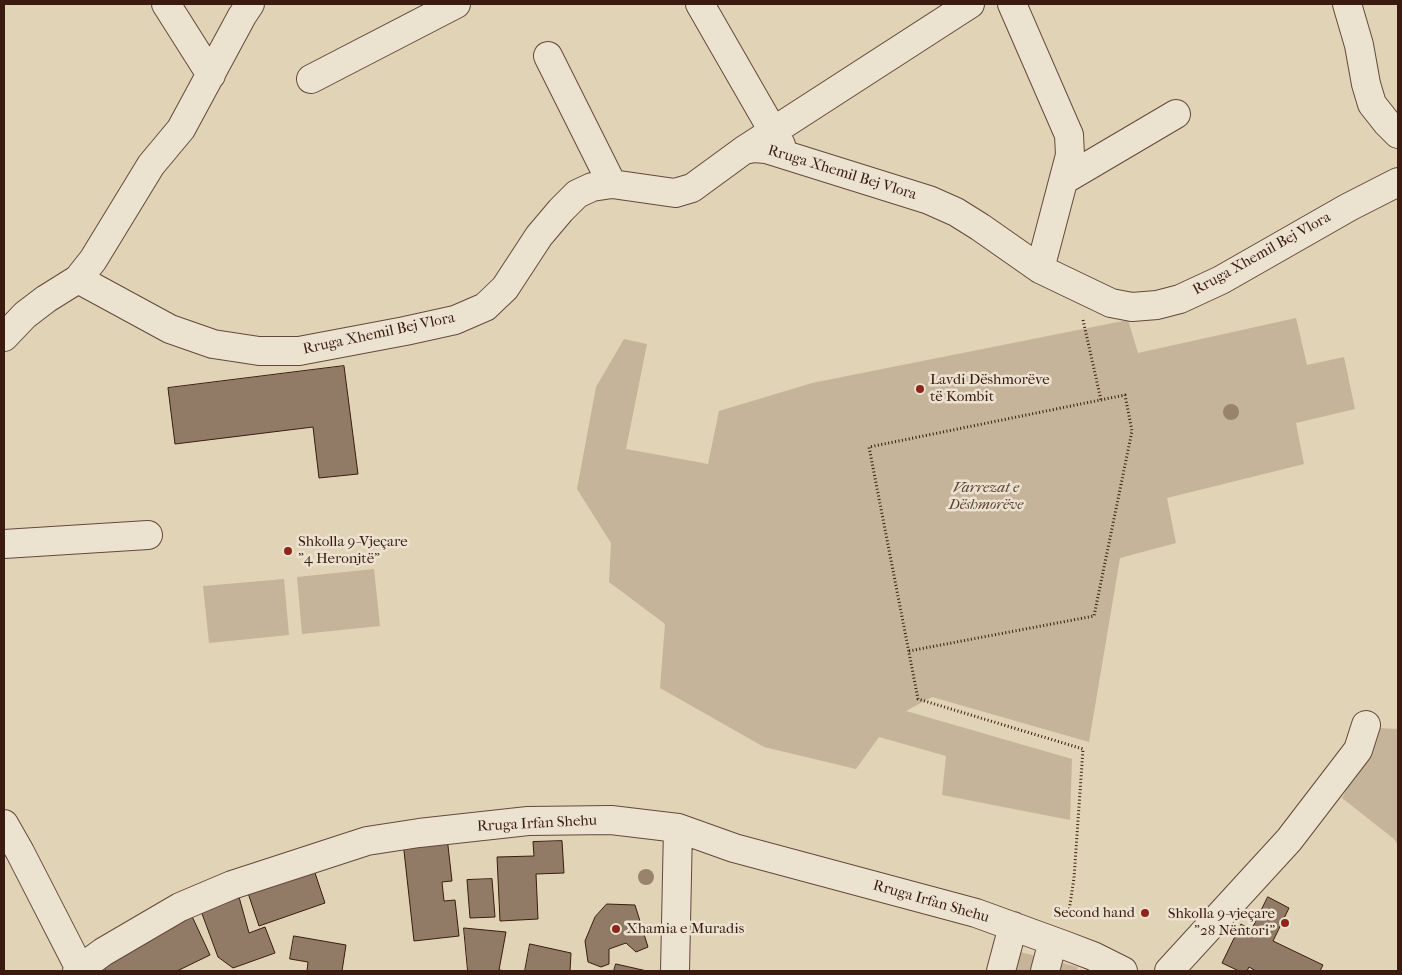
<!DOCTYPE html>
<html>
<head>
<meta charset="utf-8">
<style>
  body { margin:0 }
  #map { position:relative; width:1402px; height:975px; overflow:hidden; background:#e1d3b6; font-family:"IM FELL French Canon",serif }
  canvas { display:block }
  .frame { position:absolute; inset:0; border:5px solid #3b1b10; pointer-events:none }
</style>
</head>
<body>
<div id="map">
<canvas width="1402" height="975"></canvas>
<div class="frame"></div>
</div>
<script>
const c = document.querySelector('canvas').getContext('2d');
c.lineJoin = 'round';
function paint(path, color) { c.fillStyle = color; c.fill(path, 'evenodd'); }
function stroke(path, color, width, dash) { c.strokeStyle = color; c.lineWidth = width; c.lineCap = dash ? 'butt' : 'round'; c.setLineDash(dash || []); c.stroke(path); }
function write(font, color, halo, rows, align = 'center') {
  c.font = font + ' "IM FELL French Canon",serif'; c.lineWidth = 5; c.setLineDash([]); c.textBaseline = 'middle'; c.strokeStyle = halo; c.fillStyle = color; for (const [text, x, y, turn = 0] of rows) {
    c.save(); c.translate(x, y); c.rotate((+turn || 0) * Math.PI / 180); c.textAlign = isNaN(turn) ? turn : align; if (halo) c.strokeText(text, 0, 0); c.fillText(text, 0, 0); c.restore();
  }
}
const green = new Path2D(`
  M1296,318L1307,365L1344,357L1355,409L1296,423L1304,464L1167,498L1176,543L1120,558L1089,742L932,697L906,711L1072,759L1070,820L942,795L946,756L879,737L856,769L764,747L660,688L665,624L609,582L611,543L577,489L596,387L624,339L647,344L626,449L708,464L719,411L812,383L1128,320L1138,353Z
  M374,569L380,626L302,634L297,577Z
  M284,579L289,635L209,643L203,586Z
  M1380,728L1398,729V845L1394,839L1342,798Z
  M1020,952L1078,967L1077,971H1014Z`);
const building = new Path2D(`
  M344,366L358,474L319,478L313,427L175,444L168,388Z
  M447,837L452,881L442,882L444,901L455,900L459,936L414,941L403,842Z
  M562,841L564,873L536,874L538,919L500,921L497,857L534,856L533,842Z
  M313,867L325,903L259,926L247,890Z
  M492,879L495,917L470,918L467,880Z
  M239,897L249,933L265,927L275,953L233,968L218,957L201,911Z
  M1268,897L1289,908L1273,941L1323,965L1320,971H1256L1249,967L1247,971H1239L1222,963L1241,924L1251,930Z
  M607,904L635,905L648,947L636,952L626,943L609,949V964L601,967L588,962L585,941L595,917Z
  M190,912L210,955L177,971H106L102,964Z
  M464,928L506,932L499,970L506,971H468Z
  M294,936L346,945L342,971H307L308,962L290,959Z
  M530,944L571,953L570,971H525Z
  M616,964L647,971H614Z`);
const path = new Path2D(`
  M1083,320L1101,400
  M909,651L1094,616L1132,431L1125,395L869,447L918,699L1083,749L1074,878L1068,918`);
const minor = new Path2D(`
  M166,4L211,75
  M700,4L781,145
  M1012,4L1069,135L1070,155L1040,269
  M1347,4L1359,45L1366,84L1372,104L1387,123L1398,134
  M548,56L612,184
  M311,79L456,4
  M744,150L970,4
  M1064,180L1176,114
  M78,279L170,329L213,344L259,351H299L405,331L455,320L485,307L505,288L539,236L561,210L577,194L592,187L612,184L675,193L692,188L744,150L754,148L766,149L929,200L956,212L980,227L1040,269L1111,303L1132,307L1157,305L1180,299L1221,280L1349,207L1398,182
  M4,337L25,315L46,299L78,279L93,260L151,165L181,129L242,16L250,4
  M4,544L148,535
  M4,824L20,852L81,971
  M77,971L103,952L180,907L232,885L367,841L419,833L528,821L611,820L678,828L734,848L976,913L1064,945L1093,956L1123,971
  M675,971L678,828
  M1001,971L1013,926
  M1045,971L1053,941
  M1169,971L1289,840L1358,750L1366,725`);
const trees = [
  [1231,412],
  [646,877]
];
const markers = [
  [920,389,5,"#8f2418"],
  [288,551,5,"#8f2418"],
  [1145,913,5,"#8f2418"],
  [1285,923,5,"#8f2418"],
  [616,929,5,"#8f2418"]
];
const streetNames = [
  ["Rruga Xhemil Bej Vlora",842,173,17],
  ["Rruga Xhemil Bej Vlora",1262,254,-29],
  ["Rruga Xhemil Bej Vlora",379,334,-12],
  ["Rruga Irfan Shehu",537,824,-3],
  ["Rruga Irfan Shehu",931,902,16]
];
const poiNames = [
  ["Lavdi Dëshmorëve",930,380],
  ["të Kombit",930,397],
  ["Shkolla 9-Vjeçare",298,542],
  ["\"4 Heronjtë\"",298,559],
  ["Second hand",1135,913,"right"],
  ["Shkolla 9-vjeçare",1275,914,"right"],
  ["\"28 Nëntori\"",1275,931,"right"],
  ["Xhamia e Muradis",626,929]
];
const parkNames = [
  ["Varrezat e",986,488],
  ["Dëshmorëve",986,505]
];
paint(green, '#c5b49a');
paint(building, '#917b66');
stroke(building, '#3b1b10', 1);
stroke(minor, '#64493a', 30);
stroke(path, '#3b1b10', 3, [1, 2.5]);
stroke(minor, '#ece2d0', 28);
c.fillStyle = '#99836d';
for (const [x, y] of trees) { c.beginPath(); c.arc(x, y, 8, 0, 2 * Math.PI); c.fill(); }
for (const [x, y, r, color] of markers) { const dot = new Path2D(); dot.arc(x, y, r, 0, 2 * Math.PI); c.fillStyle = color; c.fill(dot); stroke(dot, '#ece2d0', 2); }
write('15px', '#3b1b10', '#ece2d0', streetNames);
write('15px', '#3b1b10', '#ece2d0', poiNames, 'left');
write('italic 15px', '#5e4132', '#ece2d0', parkNames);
</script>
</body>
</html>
